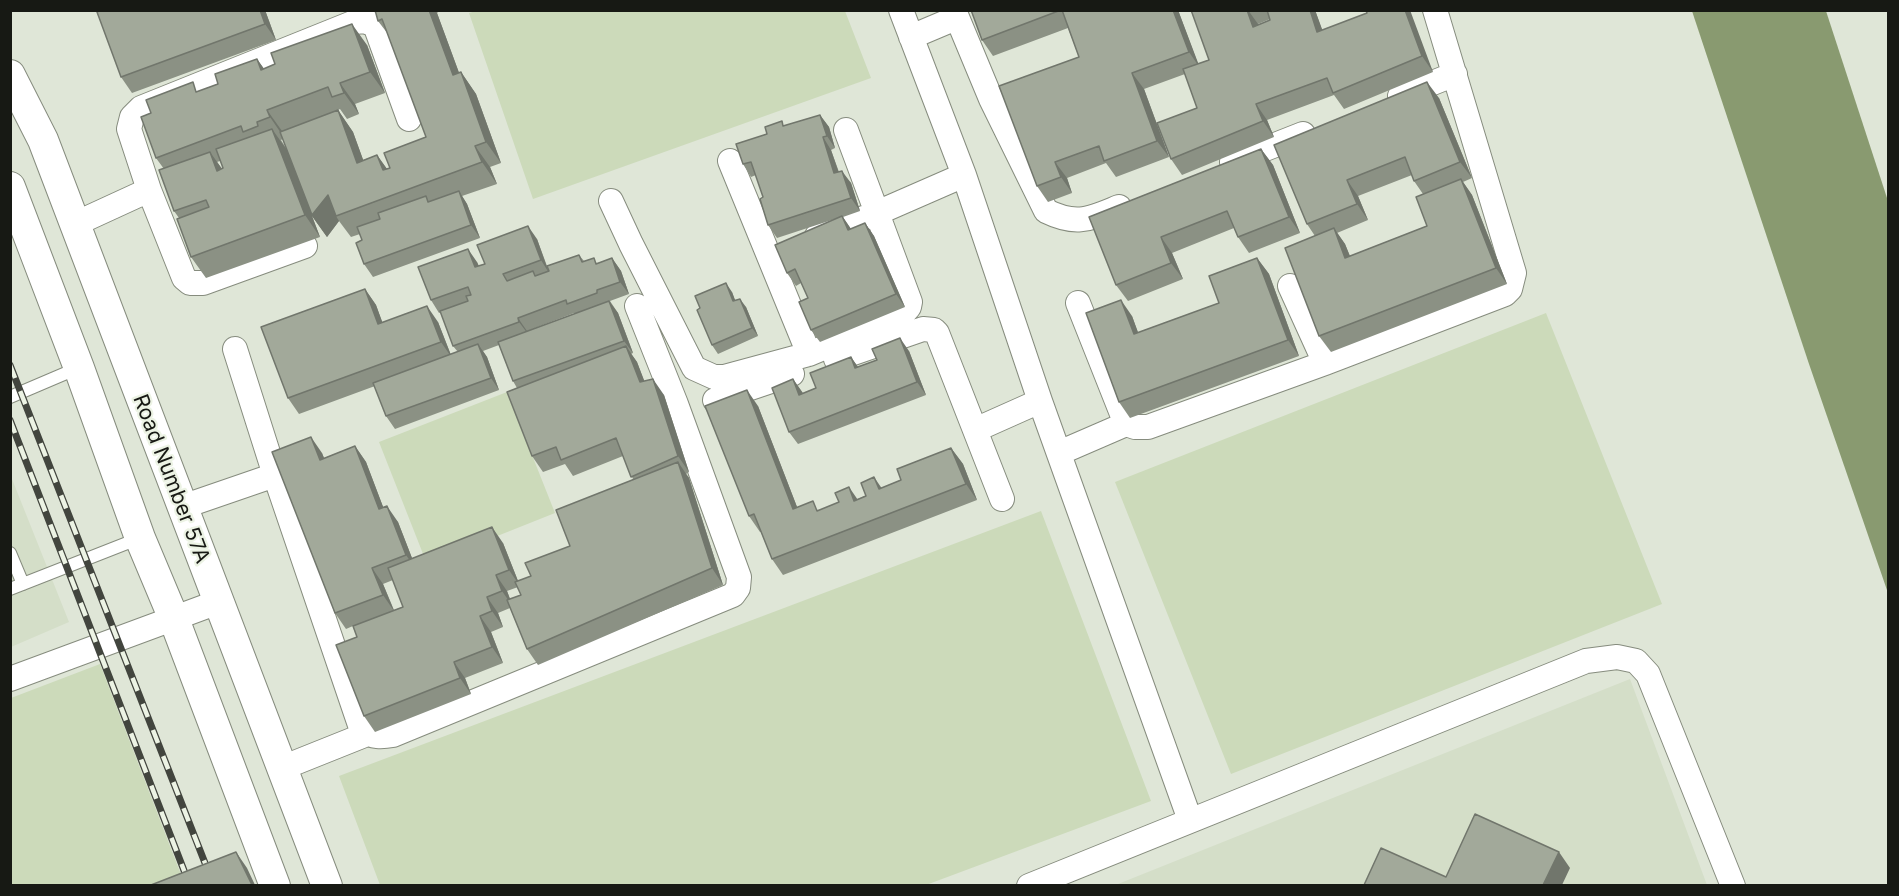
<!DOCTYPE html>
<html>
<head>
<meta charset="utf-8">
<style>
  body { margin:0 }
  #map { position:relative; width:1899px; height:896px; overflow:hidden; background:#dfe6d7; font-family:Inter,sans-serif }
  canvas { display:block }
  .frame { position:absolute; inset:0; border:12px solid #171914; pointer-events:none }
</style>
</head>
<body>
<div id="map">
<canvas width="1899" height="896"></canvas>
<div class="frame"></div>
</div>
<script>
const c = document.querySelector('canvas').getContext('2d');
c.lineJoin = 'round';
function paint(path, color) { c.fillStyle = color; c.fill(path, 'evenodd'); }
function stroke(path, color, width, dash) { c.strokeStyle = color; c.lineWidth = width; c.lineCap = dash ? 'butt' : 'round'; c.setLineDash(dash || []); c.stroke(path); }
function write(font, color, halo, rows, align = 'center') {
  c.font = font + ' Inter,sans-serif'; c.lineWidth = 4.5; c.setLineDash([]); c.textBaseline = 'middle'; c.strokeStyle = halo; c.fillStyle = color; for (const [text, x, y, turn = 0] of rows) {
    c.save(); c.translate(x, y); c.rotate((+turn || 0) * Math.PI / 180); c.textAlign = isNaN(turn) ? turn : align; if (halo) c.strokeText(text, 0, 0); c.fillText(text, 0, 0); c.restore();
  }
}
const built = new Path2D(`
  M10,474L69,622L11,647H10Z
  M1630,679L1707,885L1113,886Z`);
const green = new Path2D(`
  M476,11H845L871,78L533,199L469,13Z
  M1546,313L1662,604L1231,774L1115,482Z
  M507,392L555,513L427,564L379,442Z
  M1041,511L1151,801L926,885H380L339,776Z
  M100,664L185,885L11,886V698Z`);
const water = new Path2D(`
  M1692,11H1826L1888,201V593L1809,364Z`);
const service = new Path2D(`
  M10,397L78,368
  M10,553L23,584
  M10,589L140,538`);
const minor = new Path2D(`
  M901,10L964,175L1040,401L1190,820
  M954,10L991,99L1046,211C1077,226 1089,219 1119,207
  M911,37L956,18
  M1400,96L1455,74
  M730,161L809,354
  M1232,162L1303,134
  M611,201L631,244L694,368L714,377H724L809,354L902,315L909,307L910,302L877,213L964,175
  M75,224L149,190
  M817,236L877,213L846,130
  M305,246L203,283H190L184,278L149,190L129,129L132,117L141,108L355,22L364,21L375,25L409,119
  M1290,286L1325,363
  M1078,303L1126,424L1135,427H1148L1325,363L1505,294L1510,289L1514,273L1435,10
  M235,349L275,475L362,731C373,737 381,737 393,735L733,595L738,588L739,577L676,404L637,306
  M836,359L923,329L934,330L937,333L1002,499
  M715,400L792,374
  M975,430L1040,401
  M1059,453L1126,424
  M182,507L275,475
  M10,679L218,602
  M282,768L367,734
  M1029,886L1586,661L1617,657L1636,661L1648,674L1733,886`);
const tertiary = new Path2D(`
  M10,75L43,140L327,886
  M10,187L79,368L140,538L174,619L275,886`);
const rail = new Path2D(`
  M10,365L214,886
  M10,420L190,886`);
const wall = new Path2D(`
  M265,10L276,40L132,93L121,77Z
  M375,10H440L437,13L459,73L461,72L476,94L501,163L490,167L497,184L462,196L467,204L480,238L373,277L364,264L362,240L360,234L351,237L339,221L327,237L312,216L320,237L206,278L191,257L179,218L174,211L164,169L156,158L151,113L199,91L218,84L257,59L264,69L367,45L385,93L355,104L359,114L347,119L340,109L338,110L353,132L363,160L377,155L387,169L390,168L426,137L388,34L378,21ZM283,139L286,148L281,140ZM220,161L223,168L222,169L217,162Z
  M971,10H1178L1198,64L1209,60L1191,10H1315L1322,30L1405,10L1433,72L1344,109L1334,95L1267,120L1274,137L1182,175L1171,159L1197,108L1185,74L1144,89L1169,157L1116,177L1106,163L1067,178L1072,193L1048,202L1037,186L1079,57L1068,28L993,56L982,40ZM1270,19V20L1258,25V24Z
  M1439,98L1472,178L1463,182L1472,195L1507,284L1331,352L1319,336L1315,236L1307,224L1274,145ZM1412,175L1414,181L1423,194L1427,226L1350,256L1345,244L1337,233L1368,220L1358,196Z
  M820,115L829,127L835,148L831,150L839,172L851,183L860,211L843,217L851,229L865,223L874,236L905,307L820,342L811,330L808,298L801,283L796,286L787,273L835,219L777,238L768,225L763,197L756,175L751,177L743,164L767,134L785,126Z
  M1261,149L1273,165L1300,233L1249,253L1238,237L1234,228L1172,253L1183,279L1128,301L1116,285L1089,217Z
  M537,239L547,266L579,255L584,261L598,263L612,258L621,271L629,294L610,301L618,313L633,353L631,354L637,362L644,381L664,395L689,472L686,474L689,478L723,585L538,665L527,649L510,608L498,613L503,627L491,632L503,663L465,678L471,694L375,732L364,716L357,637L353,626L346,629L335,613L322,453L324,458L355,446L366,462L383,507L398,522L412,558L503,543L518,581L531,576L570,546L633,479L623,456L573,476L565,464L543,472L532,456L517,388L513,381L499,345L483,351L487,357L499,390L395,429L386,416L375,386L299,414L288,398L365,289L376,305L382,322H438L451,355L458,352L453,346L441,312L439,313L431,300L477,262L479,266ZM574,313V314L527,331ZM393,580L403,607L394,610L383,584ZM518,587L521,595L510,599L507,591Z
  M1257,258L1269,274L1299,356L1130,418L1119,402L1132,316L1138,333L1219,303Z
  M732,292L735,301L746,307L758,336L718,354L712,345Z
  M909,351L926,395L798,444L789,432L793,379L803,393L816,388L851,357L858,367Z
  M758,406L797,507L819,510L858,499L881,488L901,480L951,448L963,464L977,500L783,575L772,559L761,532H760L749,516Z`);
const shadedWall = new Path2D(`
  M260,10H265L276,40L265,24Z
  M429,10H435L437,13L468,97L453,75Z
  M1173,10H1178L1200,68L1189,52Z
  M1247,10H1248L1258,24L1264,43L1253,27Z
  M1310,10H1315L1329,48L1317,32Z
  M1405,10H1410L1433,72L1422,56Z
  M352,24L367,45L385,93L370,72Z
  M257,59L272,80L261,70Z
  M461,72L476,94L501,163L486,142Z
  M1132,73L1144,89L1169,157L1157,141Z
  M1427,82L1439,98L1472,178L1460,162Z
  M340,83L355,104L359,114L344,93Z
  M1256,104L1267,120L1274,137L1263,121Z
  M267,110L282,131L285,139L270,117Z
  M338,110L353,132L372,184L357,163Z
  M820,115L829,127L835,148L827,136Z
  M272,129L287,150L328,195L336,216L339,221L327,237L312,216L320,237L305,215Z
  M823,137L831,150L843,185L834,173Z
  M475,146L490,167L497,184L482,162Z
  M1261,149L1273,165L1300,233L1289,217Z
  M210,152L225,173L217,171Z
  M377,155L392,176L383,170Z
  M1055,162L1067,178L1072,193L1061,177Z
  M842,171L851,183L860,211L851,198Z
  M1461,179L1472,195L1507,284L1496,268Z
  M1347,180L1358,196L1368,220L1357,204Z
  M459,191L467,204L480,238L471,225Z
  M842,216L851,229L857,243L848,230Z
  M865,223L874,236L905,307L896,294Z
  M528,226L537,239L549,273L541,260Z
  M1334,228L1345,244L1357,274L1345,258Z
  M1161,237L1172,253L1183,279L1171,263Z
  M468,249L477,262L484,280L475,267Z
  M612,258L621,271L629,294L620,282Z
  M1257,258L1269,274L1299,356L1288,340Z
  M726,283L732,292L739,310L733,301Z
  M365,289L376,305L389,340L378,324Z
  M740,299L746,307L758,336L752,328Z
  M1121,300L1132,316L1145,351L1134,334Z
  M609,301L618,313L633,353L624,341Z
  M427,306L438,322L452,358L441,342Z
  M518,318L527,331L528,334L519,322Z
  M900,338L909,351L926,395L917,382Z
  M478,344L487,357L499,390L491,378Z
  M626,346L637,362L651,398L640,382Z
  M851,357L860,370L855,368Z
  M653,379L664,395L689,472L678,456Z
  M793,379L802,392L808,407L799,395Z
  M747,390L758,406L804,525L793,509Z
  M311,437L322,453L331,476L320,460Z
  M355,446L366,462L390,525L379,509Z
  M951,448L963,464L977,500L966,484Z
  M678,462L689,478L723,585L712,568Z
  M874,477L885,493L879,489Z
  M849,487L860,503L854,501Z
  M387,506L398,522L417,571L406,555Z
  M492,527L503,543L520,586L509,570Z
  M372,568L383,584L394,611L383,595Z
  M496,575L507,591L513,607L502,591Z
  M487,597L498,613L503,627L492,611Z
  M480,616L491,632L503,663L492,647Z
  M454,662L465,678L471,694L460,678Z
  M236,852L247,868L255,885H252Z
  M1559,852L1570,868L1562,885H1543Z`);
const building = new Path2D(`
  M101,10H260L265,24L121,77L97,12Z
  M375,10H429L453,75L461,72L486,142L475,146L482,162L336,216L328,195L312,215L280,132L338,110L357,163L377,155L383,170L390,168L384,153L426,137L382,19L378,21Z
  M971,10H1061L982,40Z
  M1062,10H1173L1189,52L1132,73L1157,141L1104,161L1099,146L1055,162L1061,177L1037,186L999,86L1079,57Z
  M1191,10H1247L1253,27L1270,20L1267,10H1310L1317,32L1367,13L1366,10H1405L1422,56L1333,93L1327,78L1256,104L1263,121L1171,159L1157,123L1197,108L1183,69L1209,60Z
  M352,24L370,72L340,83L344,93L332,97L328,87L267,110L270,117L257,122L258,126L243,132L241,126L156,158L141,117L151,113L146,100L193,82L196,92L218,84L215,74L257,59L261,70L275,64L271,53Z
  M1427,82L1460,162L1414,181L1405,157L1347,180L1357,204L1307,224L1274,145Z
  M820,115L827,136L823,137L834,173L842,171L851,198L768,225L760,199L763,197L751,162L743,164L736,144L767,134L765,127L782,121L783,126Z
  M272,129L305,215L191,257L177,219L209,207L206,200L174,211L159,170L210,152L217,171L223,168L216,149Z
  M1261,149L1289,217L1238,237L1227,211L1161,237L1171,263L1116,285L1089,217Z
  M1461,179L1496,268L1319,336L1285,248L1334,228L1345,258L1427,226L1416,197Z
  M459,191L471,225L364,264L356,243L362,240L357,227L380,219L378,213L426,196L428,202Z
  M842,216L848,230L865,223L896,294L811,330L799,302L808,298L795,269L787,273L775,245Z
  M528,226L541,260L503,274L507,281L533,271L535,276L549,271L547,266L579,255L582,262L594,258L596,264L612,258L620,282L597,290V293L567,304L566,300L518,318L519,322L453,346L440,311L468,301L466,296L471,295L468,287L431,300L418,267L468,249L475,267L485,264L477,245Z
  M1257,258L1288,340L1119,402L1086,313L1121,300L1134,334L1219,303L1209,276Z
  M726,283L733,301L740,299L752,328L712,345L697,310L700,308L695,296Z
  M365,289L378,324L427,306L441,342L288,398L261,327Z
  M609,301L624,341L513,381L498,342Z
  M900,338L917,382L789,432L772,388L793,379L799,395L816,388L810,373L851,357L855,368L877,360L872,349Z
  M478,344L491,378L386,416L373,383Z
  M626,346L640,382L653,379L678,456L631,477L616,438L561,460L556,447L532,456L507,392Z
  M747,390L793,509L813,501L817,511L839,502L835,493L849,487L854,501L866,496L861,483L874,477L879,489L901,480L897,469L951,448L966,484L772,559L754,514L749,516L705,406Z
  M311,437L320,460L355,446L379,509L387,506L406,555L372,568L383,595L335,613L272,452Z
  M678,462L712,568L527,649L507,600L521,595L515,582L531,576L525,563L570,546L556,510Z
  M492,527L509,570L496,575L502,591L487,597L492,611L480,616L492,647L454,662L460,678L364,716L336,645L357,637L353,626L403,607L388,568Z
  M1475,814L1559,852L1543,885H1364L1381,848L1446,877Z
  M236,852L252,885H151Z`);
const streetNames = [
  ["Road Number 57A",171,479,69]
];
paint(built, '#d4dec8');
paint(green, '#ccdaba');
paint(water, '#899a70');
stroke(service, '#868c7e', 14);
stroke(minor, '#868c7e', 26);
stroke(tertiary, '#868c7e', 32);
stroke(service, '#fff', 12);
stroke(minor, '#fff', 24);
stroke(tertiary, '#fff', 30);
stroke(rail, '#42453e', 7);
stroke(rail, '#ecf3e4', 4.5, [14]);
paint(wall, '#8b9184');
paint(shadedWall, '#71766c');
paint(building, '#a2a99a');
stroke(building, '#71766c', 1.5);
write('21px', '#171914', '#ecf3e4', streetNames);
</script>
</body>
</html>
